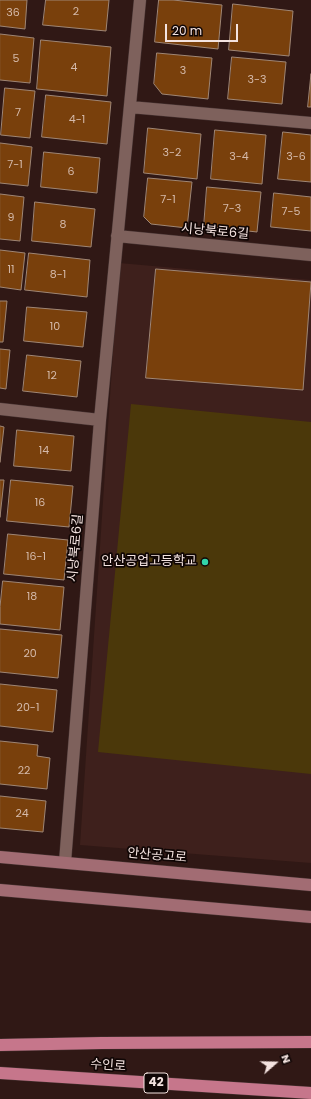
<!DOCTYPE html>
<html>
<head>
<meta charset="utf-8">
<style>
  body { margin:0 }
  #map { position:relative; width:311px; height:1099px; overflow:hidden; background:#301815; font-family:Poppins,sans-serif }
  canvas { display:block }
  .north { position:absolute; left:255px; top:1043px; width:40px; height:40px; -webkit-text-stroke:3px #100605; paint-order:stroke; rotate:70deg; font-size:11px; font-weight:700; line-height:16px; text-align:center; color:#f4e3e0 }
  .north::after { content:''; display:block; margin:auto; width:14px; height:18px; background:#f4e3e0; clip-path:polygon(50% 0,100% 100%,50% 72%,0 100%) }
  .scale { position:absolute; left:165px; top:24px; width:73px; height:18px; box-sizing:border-box; border:2px solid #f4e3e0; border-top:0; padding-left:5px; font-size:12px; line-height:14px; white-space:nowrap; color:#f4e3e0; -webkit-text-stroke:3px #100605; paint-order:stroke }
</style>
</head>
<body>
<div id="map">
<canvas width="311" height="1099"></canvas>
<div class="north">N</div>
<div class="scale">20 m</div>
</div>
<script>
const c = document.querySelector('canvas').getContext('2d');
c.lineJoin = 'round';
function paint(path, color) { c.fillStyle = color; c.fill(path, 'evenodd'); }
function stroke(path, color, width, dash) { c.strokeStyle = color; c.lineWidth = width; c.lineCap = dash ? 'butt' : 'round'; c.setLineDash(dash || []); c.stroke(path); }
function write(font, color, halo, rows, align = 'center') {
  c.font = font + ' Poppins,"Noto Sans KR",sans-serif'; c.lineWidth = 3.5; c.setLineDash([]); c.textBaseline = 'middle'; c.strokeStyle = halo; c.fillStyle = color; for (const [text, x, y, turn = 0] of rows) {
    c.save(); c.translate(x, y); c.rotate((+turn || 0) * Math.PI / 180); c.textAlign = isNaN(turn) ? turn : align; if (halo) c.strokeText(text, 0, 0); c.fillText(text, 0, 0); c.restore();
  }
}
const built = new Path2D(`
  M119,263L311,280V863L80,845Z`);
const green = new Path2D(`
  M131,404L311,422V774L98,752Z`);
const building = new Path2D(`
  M0,0H27L25,29L0,26Z
  M46,0H109L106,31L43,25Z
  M159,0H173L222,5L218,49L155,42Z
  M233,4L293,11L289,56L229,50Z
  M0,34L34,38L30,83L0,80Z
  M41,40L111,47L107,96L37,89Z
  M157,53L212,58L208,99L162,94L154,84Z
  M232,57L286,62L282,104L228,99Z
  M311,74V107H308Z
  M5,88L35,91L30,138L1,135Z
  M46,95L111,102L107,144L42,137Z
  M148,128L201,134L197,179L144,173Z
  M215,130L266,135L262,184L211,179Z
  M283,132L311,135V182L278,179Z
  M0,143L32,147L28,186L0,183Z
  M44,152L100,158L97,193L41,187Z
  M148,178L192,182L187,228L151,224L144,217Z
  M207,187L261,192L257,232L204,226Z
  M274,193L311,197V231L271,227Z
  M0,194L24,197L20,241L0,239Z
  M35,202L95,209L91,247L32,241Z
  M0,250L25,253L21,290L0,287Z
  M29,253L90,260L87,297L25,290Z
  M156,269L311,282L303,390L146,378Z
  M0,301H7L3,342H0Z
  M27,307L87,312L83,347L24,341Z
  M0,349L10,350L6,389L0,388Z
  M27,355L81,361L77,397L23,391Z
  M0,426L4,427L0,462Z
  M17,430L74,436L71,471L14,466Z
  M0,480H4L0,517Z
  M11,480L73,486L69,527L7,521Z
  M8,534L68,540L64,580L4,574Z
  M3,581L64,587L60,630L0,624V607Z
  M0,629L62,635L58,678L0,672Z
  M0,684L57,690L53,732L0,726Z
  M0,741L38,745L37,756L50,758L47,789L0,784Z
  M0,796L46,801L43,832L0,828Z`);
const street = new Path2D(`
  M130,107L311,123
  M117,236L311,255
  M0,409L100,420
  M65,862L100,420L140,0`);
const secondary = new Path2D(`
  M0,857L311,885
  M0,890L311,917`);
const primary = new Path2D(`
  M0,1045L102,1043L311,1042
  M0,1073L311,1093`);
const markers = [
  [205,562,4,"#32d4a8"]
];
const numberNames = [
  ["2",76,12],
  ["36",13,13],
  ["5",16,59],
  ["4",74,68],
  ["3",183,71],
  ["3-3",257,80],
  ["7",18,113],
  ["4-1",77,120],
  ["3-2",172,153],
  ["3-4",239,157],
  ["3-6",296,157],
  ["7-1",15,165],
  ["6",71,172],
  ["7-1",168,200],
  ["7-3",232,209],
  ["7-5",291,212],
  ["9",11,218],
  ["8",63,225],
  ["11",11,270],
  ["8-1",58,275],
  ["10",55,327],
  ["12",52,376],
  ["14",44,451],
  ["16",40,503],
  ["16-1",36,557],
  ["18",32,597],
  ["20",30,654],
  ["20-1",28,708],
  ["22",24,771],
  ["24",22,814]
];
const shields = [
  [156,1083,24]
];
const shieldNames = [
  ["42",156,1083]
];
const streetNames = [
  ["시낭북로6길",215,232,5],
  ["시낭북로6길",76,548,-85],
  ["안산공고로",157,856,5],
  ["수인로",108,1066,4]
];
const poiNames = [
  ["안산공업고등학교",197,562]
];
paint(built, '#3e201c');
paint(green, '#4b380a');
paint(building, '#79400c');
stroke(building, '#9f8675', 1);
stroke(street, '#473433', 13);
stroke(secondary, '#473433', 13);
stroke(primary, '#473433', 13);
stroke(street, '#7e615c', 12);
stroke(secondary, '#a26c73', 12);
stroke(primary, '#c6768b', 12);
for (const [x, y, r, color] of markers) { const dot = new Path2D(); dot.arc(x, y, r, 0, 2 * Math.PI); c.fillStyle = color; c.fill(dot); stroke(dot, '#100605', 1.5); }
write('11px', '#d5baab', null, numberNames);
for (const [x, y, w] of shields) { const box = new Path2D(); box.roundRect(x - w / 2, y - 10, w, 20, 3); c.fillStyle = '#100605'; c.fill(box); stroke(box, '#f4e3e0', 1); }
write('bold 12px', '#f4e3e0', null, shieldNames);
write('13px', '#f4e3e0', '#100605', streetNames);
write('13px', '#f4e3e0', '#100605', poiNames, 'right');
</script>
</body>
</html>
